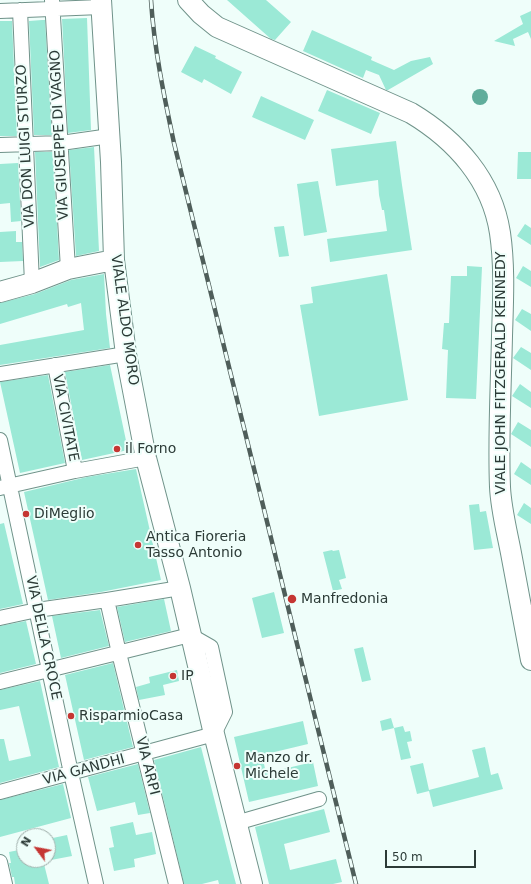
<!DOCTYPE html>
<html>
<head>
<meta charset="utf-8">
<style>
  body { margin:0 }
  #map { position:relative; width:531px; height:884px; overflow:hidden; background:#effefa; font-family:"DejaVu Sans",sans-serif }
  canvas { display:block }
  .north { position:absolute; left:16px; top:828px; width:40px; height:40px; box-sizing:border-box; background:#effefa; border:1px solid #a1b0ac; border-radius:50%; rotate:302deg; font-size:11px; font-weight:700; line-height:16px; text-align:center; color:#2c3b37 }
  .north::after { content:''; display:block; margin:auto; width:14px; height:18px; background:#c53633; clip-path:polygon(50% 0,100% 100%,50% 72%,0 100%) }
  .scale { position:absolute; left:385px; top:850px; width:91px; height:18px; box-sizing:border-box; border:2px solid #2c3b37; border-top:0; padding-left:5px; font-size:12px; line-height:14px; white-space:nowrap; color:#2c3b37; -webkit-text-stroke:3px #effefa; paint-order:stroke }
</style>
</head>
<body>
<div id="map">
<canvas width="531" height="884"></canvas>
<div class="north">N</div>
<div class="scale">50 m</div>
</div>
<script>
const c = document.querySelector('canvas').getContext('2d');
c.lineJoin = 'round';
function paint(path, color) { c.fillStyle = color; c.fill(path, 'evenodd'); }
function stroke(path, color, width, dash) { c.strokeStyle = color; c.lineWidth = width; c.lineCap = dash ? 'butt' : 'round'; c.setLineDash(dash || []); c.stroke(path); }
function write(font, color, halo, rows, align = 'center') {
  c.font = font + ' "DejaVu Sans",sans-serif'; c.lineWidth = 4; c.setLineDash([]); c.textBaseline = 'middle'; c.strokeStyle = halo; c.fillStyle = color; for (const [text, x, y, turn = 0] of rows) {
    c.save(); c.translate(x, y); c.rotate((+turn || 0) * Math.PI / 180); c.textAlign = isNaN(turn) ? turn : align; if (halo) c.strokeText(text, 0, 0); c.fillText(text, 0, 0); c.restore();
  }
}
const water = new Path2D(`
  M472 97a8 8 0 1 1 16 0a8 8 0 1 1-16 0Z`);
const building = new Path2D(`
  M227,0H266L291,22L275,40L271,39Z
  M531,11V39L528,32L513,39L515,46L494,41L523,24L520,16Z
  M87,18L91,130L68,133L62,19Z
  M42,20H45L52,135H34L29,21Z
  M0,21H12L17,136H0Z
  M312,30L372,57L371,60L394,70L411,61L430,57L433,64L388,90H386L379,75L366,70L363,78L303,51Z
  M195,46L216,56L215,58L242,72L231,94L204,79L202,83L181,72Z
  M327,90L380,113L371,134L318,111Z
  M261,96L314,120L305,140L252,117Z
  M396,141L402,185L412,250L330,262L327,239L387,231L384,210H382L379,195L378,180L336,186L331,149Z
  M94,147L99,251L76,256L69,150Z
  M35,152H53L59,260L40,267Z
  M518,152H531V179H517Z
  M18,163L21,221L11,222L10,203L0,204V164Z
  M318,181L327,232L304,236L297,184Z
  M525,224L531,228V245L517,236Z
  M284,226L289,256L279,257L274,227Z
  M16,231V242H22L23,261L0,262V232Z
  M467,266L482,267L476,399L446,398L448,350L442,349L444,323H449L451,276H467Z
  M523,266L531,271V287L516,278Z
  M104,274L106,314L110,348L0,365V345L84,330L81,303L68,307L67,304L0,324V303L35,294L71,280Z
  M387,274L408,400L319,416L300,305L313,303L311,287Z
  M522,309L531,314V331L515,320Z
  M521,347L531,353V370L513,358Z
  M110,365L128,450L82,460L65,372Z
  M48,375L65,463L20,473L0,382Z
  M520,384L531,392V408L512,396Z
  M518,422L531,430V447L511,434Z
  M521,462L531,469V485L514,474Z
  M136,469L161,580L101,592L48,600L24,492L87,477Z
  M524,503L531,508V524L517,515Z
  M479,504L480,512L486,511L493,548L474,550L469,505Z
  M4,523L23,604L0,609V524Z
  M332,550L333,551L339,550L346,578L339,580L342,589L333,591L323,552Z
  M274,592L284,633L262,638L252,598Z
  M164,599L171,631L125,642L117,607Z
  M100,610L109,646L61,658L52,616Z
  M26,621L36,664L0,673V626Z
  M363,647L371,680L362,682L354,649Z
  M113,663L133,747L84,760L65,675Z
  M177,670L179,681L163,685L165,695L139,700L136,687L150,683L149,677Z
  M40,681L59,767L0,783V739H4L9,761L31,756L19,706L0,710V690Z
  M391,718L394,728L382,731L380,721Z
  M303,721L308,744L262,755L266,773L313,762L318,786L249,802L234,737Z
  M403,726L405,732L410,731L412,741L407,742L411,758L401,760L394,728Z
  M201,747L231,865L236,884H219L218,880L202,884H184L154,760Z
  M485,747L491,775L498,773L503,789L433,807L429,791L417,794L410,766L423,763L429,790L479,777L472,750Z
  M138,764L150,813L138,815L135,802L97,811L88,777Z
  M63,784L71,818L0,837V800Z
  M324,809L330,832L284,844L290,870L336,859L342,882L333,884H269L255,827Z
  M133,822L136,835L152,832L156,854L134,859L135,867L114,871L109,848L114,847L110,827Z
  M67,835L72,856L51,860L48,839Z
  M24,849V860H43L49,884H15L14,877H12L9,863H11L9,852Z`);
const street = new Path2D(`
  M52,0L68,269
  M20,10L32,283
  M0,11L101,7
  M0,145L61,143L110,136
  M55,365L75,471
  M0,374L126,354
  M0,440L71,773L96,884
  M0,488L75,471L146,458
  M107,600L119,653L176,884
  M0,618L37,610L107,600L180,588
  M0,682L190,635L211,647L225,712L214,734L0,792
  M236,823L319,799
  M0,862L5,884`);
const secondary = new Path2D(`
  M101,0L111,162L114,260L126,354L146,458L180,588L214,734L252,884
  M188,0L201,14L217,27L411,113C456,140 492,180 500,233C505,267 503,302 502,336C501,386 498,437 500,487C501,509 507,532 511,553C518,589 524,624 531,660
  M0,292L32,283L68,269L114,260`);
const rail = new Path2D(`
  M151,0C154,48 164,96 174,143L356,884`);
const markers = [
  [117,449,4,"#c53633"],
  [26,514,4,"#c53633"],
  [138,545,4,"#c53633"],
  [292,599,5,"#c53633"],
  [173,676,4,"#c53633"],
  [71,716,4,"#c53633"],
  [237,766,4,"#c53633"]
];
const streetNames = [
  ["VIA GIUSEPPE DI VAGNO",60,135,-93],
  ["VIA DON LUIGI STURZO",26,146,-93],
  ["VIALE ALDO MORO",124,320,82],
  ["VIALE JOHN FITZGERALD KENNEDY",501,373,-90],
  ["VIA CIVITATE",65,418,79],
  ["VIA DELLA CROCE",43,638,78],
  ["VIA ARPI",147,766,76],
  ["VIA GANDHI",84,770,-15]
];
const poiNames = [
  ["il Forno",125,449],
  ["DiMeglio",34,514],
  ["Antica Fioreria",146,537],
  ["Tasso Antonio",146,553],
  ["Manfredonia",301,599],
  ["IP",181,676],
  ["RisparmioCasa",79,716],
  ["Manzo dr.",245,758],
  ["Michele",245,774]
];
paint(water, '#60ad9b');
paint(building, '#9be9d6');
stroke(street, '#70938a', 16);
stroke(secondary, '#70938a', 22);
stroke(street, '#fff', 14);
stroke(secondary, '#fff', 20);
stroke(rail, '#4f5e5a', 4.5);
stroke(rail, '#effefa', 3, [9]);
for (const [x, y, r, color] of markers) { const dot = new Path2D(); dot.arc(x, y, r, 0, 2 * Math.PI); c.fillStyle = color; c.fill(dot); stroke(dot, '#effefa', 1.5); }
write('14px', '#2c3b37', '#effefa', streetNames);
write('14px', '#2c3b37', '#effefa', poiNames, 'left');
</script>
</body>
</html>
